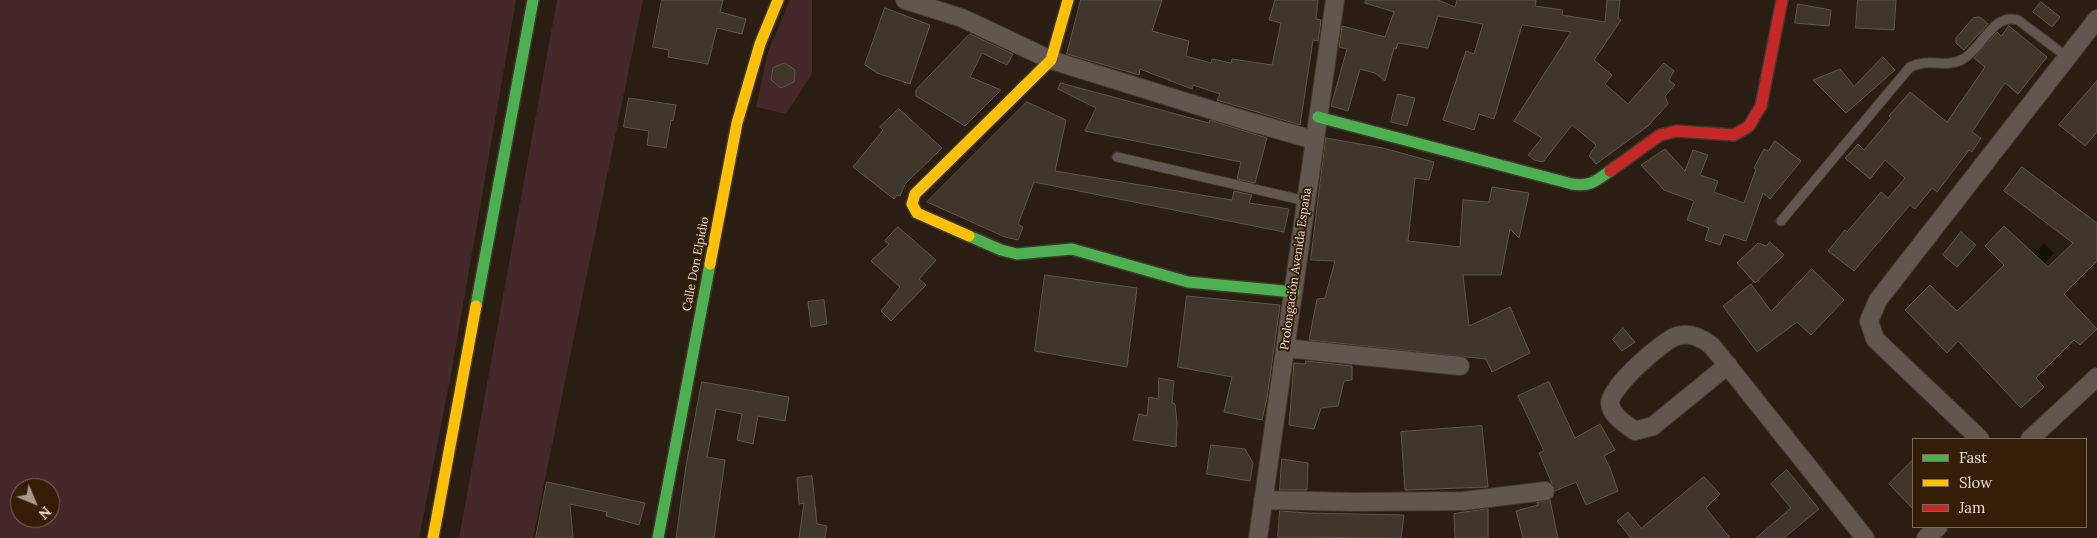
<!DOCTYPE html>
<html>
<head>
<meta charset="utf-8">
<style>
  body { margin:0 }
  #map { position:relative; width:2097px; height:538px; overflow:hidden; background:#2a1e12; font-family:Lora,serif }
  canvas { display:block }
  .legend { position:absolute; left:1912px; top:438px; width:175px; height:90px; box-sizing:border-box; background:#341e07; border:1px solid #7e6a57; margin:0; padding:6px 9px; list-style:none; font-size:15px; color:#edddd0 }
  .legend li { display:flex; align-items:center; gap:10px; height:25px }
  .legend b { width:25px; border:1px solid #7e6a57 }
  .north { position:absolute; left:10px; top:478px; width:50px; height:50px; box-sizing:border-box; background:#341e07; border:1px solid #7e6a57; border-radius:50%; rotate:135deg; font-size:14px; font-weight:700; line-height:20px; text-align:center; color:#edddd0 }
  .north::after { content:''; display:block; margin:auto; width:18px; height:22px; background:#a99a8e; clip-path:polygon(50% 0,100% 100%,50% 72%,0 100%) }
</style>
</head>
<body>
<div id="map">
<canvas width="2097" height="538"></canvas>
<ul class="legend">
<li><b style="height:6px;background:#4caf50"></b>Fast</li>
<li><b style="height:6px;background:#ffc107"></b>Slow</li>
<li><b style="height:6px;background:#c62828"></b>Jam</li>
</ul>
<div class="north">N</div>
</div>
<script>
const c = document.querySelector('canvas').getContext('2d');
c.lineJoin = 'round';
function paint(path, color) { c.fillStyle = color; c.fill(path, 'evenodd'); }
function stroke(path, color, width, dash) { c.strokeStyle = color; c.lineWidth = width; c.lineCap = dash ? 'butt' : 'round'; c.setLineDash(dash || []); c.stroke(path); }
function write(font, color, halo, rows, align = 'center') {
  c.font = font + ' Lora,serif'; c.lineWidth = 4; c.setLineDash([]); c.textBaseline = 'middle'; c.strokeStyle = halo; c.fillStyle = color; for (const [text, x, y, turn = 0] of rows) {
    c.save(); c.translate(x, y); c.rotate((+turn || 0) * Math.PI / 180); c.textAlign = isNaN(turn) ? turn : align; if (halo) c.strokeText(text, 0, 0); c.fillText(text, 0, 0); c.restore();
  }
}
const green = new Path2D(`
  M0,0H516L451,374L419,538H0ZM20,488H50V518H20Z
  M557,0H643L533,538H459Z
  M790,0H812V74L786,114L756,107L768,52Z`);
const water = new Path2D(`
  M2044,243L2054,253L2030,278L2020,268Z`);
const building = new Path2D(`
  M662,0H723L720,12L746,19L742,34L717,28L708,64L668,57L669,50L653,47Z
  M1081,0H1162L1152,31L1189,41L1186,56L1211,63L1212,59L1231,63L1232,59L1272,65L1281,23L1269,20L1275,0H1318L1316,19L1321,20L1318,41L1313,40L1300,125L1217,100L1220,94L1193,85L1192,89L1140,69L1139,75L1067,54Z
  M1366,0H1438L1455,7L1457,0H1536L1535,6L1563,10L1562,15L1605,22L1607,0H1620L1618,18L1621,20L1594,60L1612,75L1605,84L1628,104L1664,63L1674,71L1669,80L1675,85L1665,96L1668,104L1648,126L1596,164L1589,156L1596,145L1572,125L1543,162L1534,160L1528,155L1542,138L1514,121L1571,32L1522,25L1494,119L1479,114L1474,130L1443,120L1466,51L1474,54L1483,24L1438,16L1428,48L1398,43L1396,49L1394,48L1385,81L1375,73L1360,69L1348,111L1331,106L1347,49L1339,47L1342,26L1385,37L1394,12L1365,3Z
  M1858,0H1896L1894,30L1856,28Z
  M2041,2L2060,17L2052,27L2033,12Z
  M1798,4L1831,10L1829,26L1795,23Z
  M885,8L930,25L910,84L877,73L865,65Z
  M1980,17L1988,24L1964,50L1956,43V38L1973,18Z
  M2009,26L2047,57L2018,94L2005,83L1972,132L1981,138L1972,152L1969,150L1937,192L1932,188L1915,209L1910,205L1854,271L1828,251L1845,230L1847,232L1881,192L1888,198L1905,178L1885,160L1870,179L1845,158L1858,144L1864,150L1891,118L1889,116L1910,92L1947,122L1985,67L1974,58L1997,32L2001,36Z
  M970,34L1013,54L1007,65L982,53L970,77L1001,90L965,126L916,96V90Z
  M1883,57L1895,70L1846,113L1813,80L1840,69L1854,86Z
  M785,63L795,70L794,82L781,88L771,80L773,68Z
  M2097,81V132L2085,146L2059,125Z
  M1061,83L1209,123L1210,120L1267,138L1255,183L1237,179L1241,162L1085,131L1096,108L1058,89Z
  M1398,94L1415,98L1407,126L1391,122Z
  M629,98L676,105L673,121L671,120L666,148L647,145L649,131L624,127Z
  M1027,102L1066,120L1055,171L1232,200L1234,191L1252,195L1249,203L1289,209L1284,232L1034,182L1018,224L1023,227L1018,240L1005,237L927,202Z
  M899,109L942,148L905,184L900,196L897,195L894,199L853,167L883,130L880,127Z
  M1326,138L1383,148L1434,162L1429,180L1415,178L1408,241L1460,247L1463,200L1489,202L1492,187L1529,193L1519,238L1510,229L1501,275H1463L1469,326L1510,307L1530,353L1492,372L1486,359L1309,340L1317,299L1325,298L1335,261L1311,260Z
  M1775,141L1801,161L1770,199L1763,193L1746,241L1724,234L1720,245L1705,240L1709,228L1687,220L1694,201L1664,190L1641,165L1665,149L1685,171L1693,150L1708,155L1700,175L1718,181L1714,192L1744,203L1756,169L1754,168L1764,149L1768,151Z
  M2022,167L2097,223V261L2064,294L2097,329L2080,345L2074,340L2036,378L2044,387L2021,408L1958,341L1947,353L1905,310L1930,285L1957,311L2004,265L1985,246L2004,226L2048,267L2073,243L2004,191Z
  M898,227L936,260L919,279L926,285L891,321L881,311L900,287L871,261L889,244L885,241Z
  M1961,232L1976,245L1957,267L1943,255Z
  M1770,242L1784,255L1755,283L1737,263L1758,243L1766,246Z
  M1812,269L1844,300L1811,335L1797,322L1757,352L1723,306L1751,284L1771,311Z
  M1045,275L1137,288L1127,367L1035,351Z
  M1187,296L1280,305L1267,398L1262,420L1224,412L1232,377L1178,367Z
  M824,300L827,324L811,327L808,302Z
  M1623,328L1635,342L1622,351L1613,340Z
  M1306,361L1352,366V380L1344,381L1338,406L1321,408L1314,429L1289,425L1294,363L1305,364Z
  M1159,378L1174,381L1172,403L1175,404L1177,423L1176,447L1133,440L1139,414L1147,416L1149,397L1158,399Z
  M702,382L789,397L785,421L758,416L753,444L737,440L742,414L716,409L707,457L725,460L714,538H676L686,466Z
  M1549,382L1575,438L1600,424L1615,450L1604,456L1610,468L1618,491L1586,505L1576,482L1555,491L1539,453L1544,451L1518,396Z
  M1482,426L1488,487L1405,490L1401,432Z
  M1211,445L1245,449L1253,463L1250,481L1207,474Z
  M1282,459L1308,463L1307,490H1280Z
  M1913,460V509L1889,484Z
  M1787,470L1819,509L1784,538H1756L1791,508L1771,484Z
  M812,476L817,524L827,526L825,538H799L804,503L799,504L797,478Z
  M1704,477L1720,494L1706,508L1730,538H1629L1630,537L1617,521L1628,512L1641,528Z
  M547,482L645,503L639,525L606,516L607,512L570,504L573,538H536Z
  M1550,500L1558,538H1523L1516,511L1538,505L1537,503Z
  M1488,509V538H1455L1454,514Z
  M1280,511L1307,513L1404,515L1401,538L1278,537Z`);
const lane = new Path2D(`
  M1117,157L1306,201
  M1781,221L1910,67C1930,57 1946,69 1963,59C1983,48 1992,13 2018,20L2067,57`);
const street = new Path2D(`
  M905,0L962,18L1051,60L1244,120L1314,140
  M1285,348L1460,366
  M1728,365L1653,426L1635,431C1626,424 1611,416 1610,403C1610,387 1663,340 1677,336C1691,332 1702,338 1712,346L1865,538
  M1980,439L1875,339L1869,321L1878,300L2097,19
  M2030,439L2097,377
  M1263,500L1355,502L1464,501L1545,491
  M1258,538L1335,0
  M1926,538L1938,527`);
const fast = new Path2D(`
  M1318,117L1572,184C1590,187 1596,181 1610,171
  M969,236L1001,250L1017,254L1072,249L1188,282L1294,292
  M476,306L533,0
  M658,538L710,264`);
const slow = new Path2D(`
  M969,236L917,213L912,204L915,194L1051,60L1068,0
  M710,264L737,123L760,44L778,0
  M433,538L476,306`);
const jam = new Path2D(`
  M1610,171L1660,135L1677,131L1734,135L1749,126L1761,106L1782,0`);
const streetNames = [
  ["Calle Don Elpidio",696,264,-79],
  ["Prolongación Avenida España",1296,269,-82]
];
paint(green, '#45292a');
paint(water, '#131302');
paint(building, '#40372a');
stroke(building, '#5e564b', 1);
stroke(lane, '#423830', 11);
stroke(street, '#423830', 20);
stroke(fast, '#423830', 14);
stroke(slow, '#423830', 14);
stroke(jam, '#423830', 14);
stroke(lane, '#61574e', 9);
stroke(street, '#61574e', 18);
stroke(fast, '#4caf50', 11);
stroke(slow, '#ffc107', 11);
stroke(jam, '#c62828', 11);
write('12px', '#edddd0', '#341e07', streetNames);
</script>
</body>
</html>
